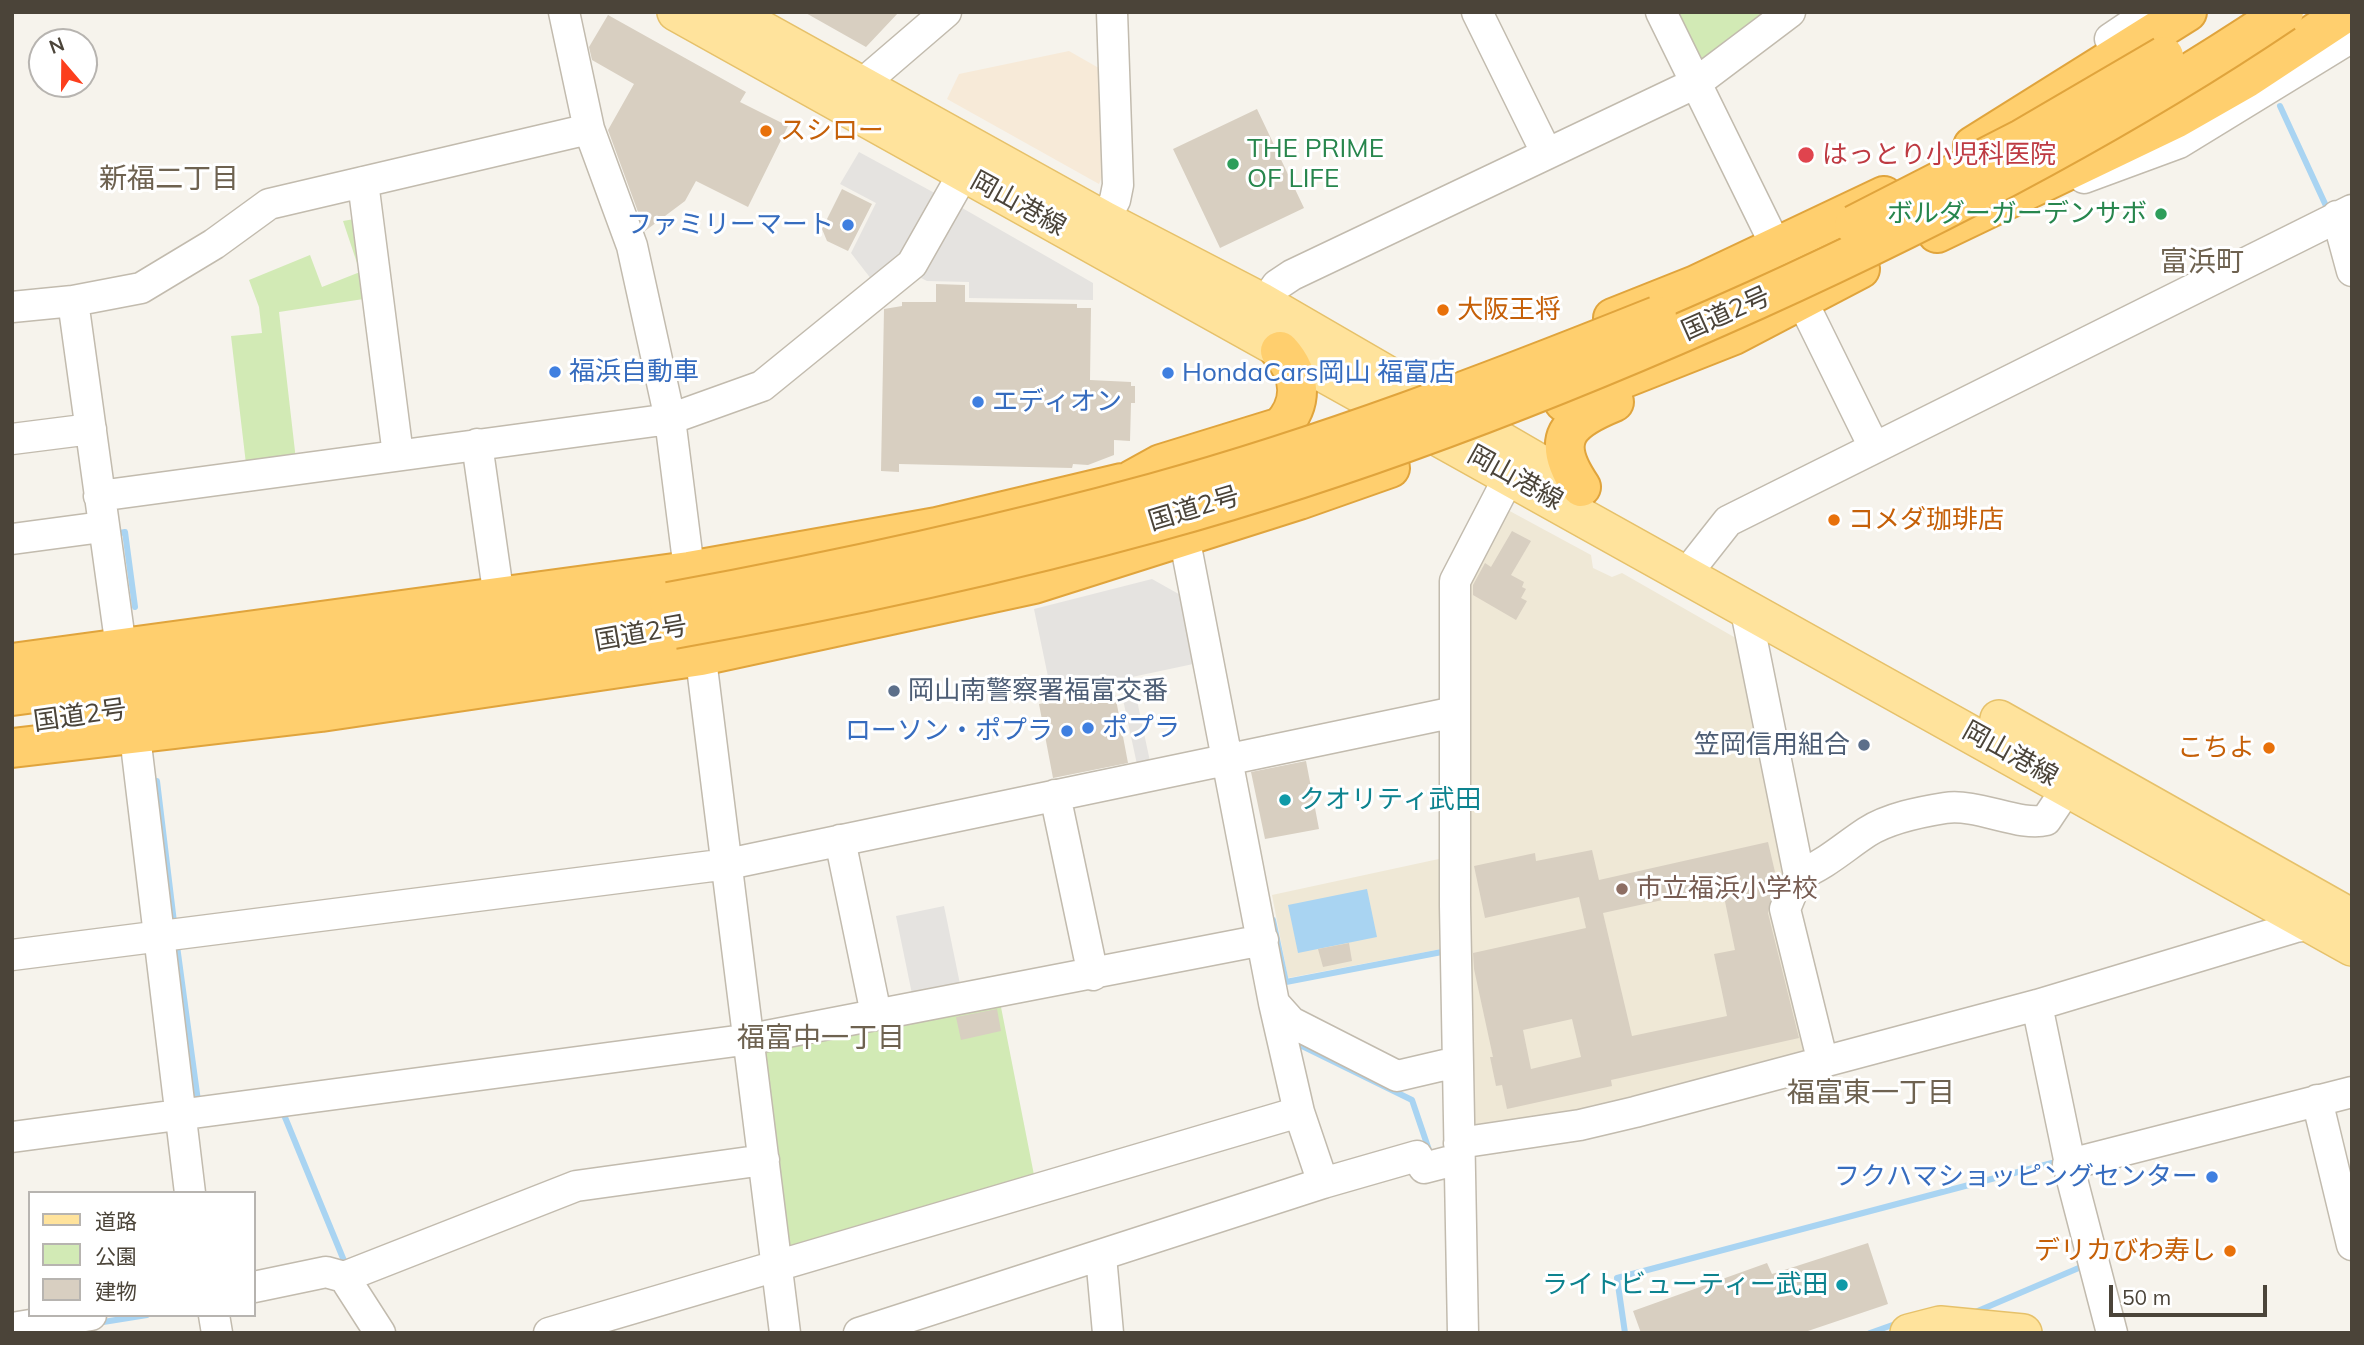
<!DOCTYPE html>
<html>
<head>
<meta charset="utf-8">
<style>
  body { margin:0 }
  #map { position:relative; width:2364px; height:1345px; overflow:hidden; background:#f6f3ec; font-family:Mulish,"Noto Sans JP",sans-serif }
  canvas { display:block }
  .frame { position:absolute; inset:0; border:14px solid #4b4439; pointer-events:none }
  .legend { position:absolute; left:28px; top:1191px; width:228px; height:126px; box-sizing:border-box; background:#fff; border:2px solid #b7b4b0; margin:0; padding:9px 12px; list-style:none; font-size:21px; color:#4b4439 }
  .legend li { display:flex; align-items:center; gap:14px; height:35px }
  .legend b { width:35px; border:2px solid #b7b4b0 }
  .north { position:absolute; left:28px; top:28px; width:70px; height:70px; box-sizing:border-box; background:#fff; border:2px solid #b7b4b0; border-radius:50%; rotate:340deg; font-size:19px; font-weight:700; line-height:28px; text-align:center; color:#4b4439 }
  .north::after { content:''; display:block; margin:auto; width:24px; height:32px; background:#fc3f1d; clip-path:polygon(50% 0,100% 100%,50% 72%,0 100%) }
  .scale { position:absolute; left:2109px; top:1285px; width:158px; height:32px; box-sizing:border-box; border:4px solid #4b4439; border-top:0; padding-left:9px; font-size:21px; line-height:24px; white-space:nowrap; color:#4b4439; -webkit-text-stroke:5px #fff; paint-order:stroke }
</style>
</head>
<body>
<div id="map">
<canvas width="2364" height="1345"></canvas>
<div class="frame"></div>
<ul class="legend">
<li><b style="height:9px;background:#ffe39c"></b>道路</li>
<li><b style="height:19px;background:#d2eab5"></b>公園</li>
<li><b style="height:19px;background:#d8cfc1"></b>建物</li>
</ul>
<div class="north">N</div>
<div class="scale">50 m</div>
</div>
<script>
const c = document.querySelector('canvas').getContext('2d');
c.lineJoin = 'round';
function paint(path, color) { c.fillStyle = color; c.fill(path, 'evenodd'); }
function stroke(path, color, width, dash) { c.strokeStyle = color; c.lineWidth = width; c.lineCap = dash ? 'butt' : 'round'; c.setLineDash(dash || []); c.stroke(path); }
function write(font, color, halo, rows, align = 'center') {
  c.font = font + ' Mulish,"Noto Sans JP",sans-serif'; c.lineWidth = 6; c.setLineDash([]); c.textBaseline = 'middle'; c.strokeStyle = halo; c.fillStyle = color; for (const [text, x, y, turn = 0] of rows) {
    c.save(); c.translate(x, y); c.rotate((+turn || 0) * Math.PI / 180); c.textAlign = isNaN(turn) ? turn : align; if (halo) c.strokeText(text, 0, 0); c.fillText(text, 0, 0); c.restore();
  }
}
const commercial = new Path2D(`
  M1069,51L1104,71L1110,158L1099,184L947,99L959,74Z`);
const education = new Path2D(`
  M1506,509L1591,555L1593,568L1612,577L1622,573L1741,641L1791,876L1815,1049L1714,1082L1478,1133L1469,1125L1464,580Z
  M1448,857L1447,948L1288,978L1272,895Z`);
const green = new Path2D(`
  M1673,12H1770L1705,62L1695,56Z
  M360,218L370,298L279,312L296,460L246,464L231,336L262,333L259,307L249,280L310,255L322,287L360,272L343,221Z
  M1000,1002L1035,1180L796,1251L784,1244L761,1059L769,1049Z`);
const parking = new Path2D(`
  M859,152L942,197L904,263L875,284L851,253L876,203L840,184Z
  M957,205L1093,283V300L969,298V282L927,281L917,276Z
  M1152,579L1184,597L1198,663L1132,677L1151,766L1138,769L1119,681L1052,696L1034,609Z
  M944,906L960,984L912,994L896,916Z`);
const water = new Path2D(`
  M1367,889L1377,937L1298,953L1288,905Z`);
const stream = new Path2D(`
  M2280,106L2327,208L2331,207
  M120,533L125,532L135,607
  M157,781L174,922
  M1273,920L1286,982L1447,951
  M177,946L198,1101L202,1100
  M1293,1048L1302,1046L1412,1100L1430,1153
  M282,1110L347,1268
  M1973,1313L2081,1267
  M97,1323L147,1315
  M1625,1333L1617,1278L2052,1163
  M1870,1333L1901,1322`);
const building = new Path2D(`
  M804,12H899L866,47Z
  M608,15L746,92L740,102L788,126L748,207L696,181L685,201L645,231L608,130L634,84L592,60L589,47Z
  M1257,109L1304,208L1220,248L1173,149Z
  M842,189L872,204L848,251L827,241L822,229Z
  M936,284L965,285V302L1077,304V308H1091L1090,380L1131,382V386H1135V403H1131L1130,441L1114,440V455L1088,465L1073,464L1072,468L899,464V472L881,471L884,309L902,306V302H936Z
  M1512,531L1531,541L1511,575L1524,582L1522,587L1526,589L1521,598L1527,601L1516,620L1473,595V585L1485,563L1491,567Z
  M1098,688L1099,692L1114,689L1128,763L1053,778L1039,704L1082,696L1081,691Z
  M1306,761L1319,829L1265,839L1251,772Z
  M1768,842L1775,872L1767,873L1772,894L1768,913L1799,1038L1611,1080L1612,1086L1507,1109L1502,1085L1496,1086L1490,1057H1493L1474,969L1473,953L1586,928L1579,897L1485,918L1474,866L1535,853L1536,861L1592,850L1599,880ZM1722,887L1735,950L1714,954L1727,1016L1632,1036L1603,913ZM1572,1019L1581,1057L1531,1069L1523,1030Z
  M1349,943L1352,961L1323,967L1318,949Z
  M997,1009L1001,1031L961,1040L956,1017Z
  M1868,1243L1888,1304L1802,1333H1641L1633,1311L1767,1263L1772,1274Z`);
const minor = new Path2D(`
  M564,12L589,129L632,246L670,419L692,593
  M1477,12L1546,152
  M1661,12L1777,248
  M2110,39L2150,12
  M851,103L861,85L946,12
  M2084,178L2179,143L2352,37
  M363,182L398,455
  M2337,216L2352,271
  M1094,241L1115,200L1118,185L1112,12
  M73,301L121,648
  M1802,301L1874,447
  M12,307L73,301L141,288L214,244L269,204L589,129
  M1253,319L1277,285L1292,275L1696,83L1790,12
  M12,439L91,429
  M477,444L499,598
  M99,496L670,419L762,386L912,264L963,174
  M1184,536L1274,1003L1299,1112L1323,1183
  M12,539L102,527
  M1687,573L1728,521L2352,210
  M1745,606L1799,875L1785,909L1823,1063
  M698,635L785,1333
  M135,736L190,1193
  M1055,795L1093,975
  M840,840L876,1014
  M1799,875C1825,865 1844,847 1867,832C1889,818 1920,812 1945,808C1977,803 2020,827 2046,820L2068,787
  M12,955L728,864L1455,712
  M1274,1003L1291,1022L1397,1076L1457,1062
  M2037,1005L2070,1164H2068L2112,1333
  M2317,1100L2352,1245
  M12,1137L751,1039L1263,940
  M1459,1143L1580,1125L1635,1112L2037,1005L2296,927L2326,923
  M2070,1164L2352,1092
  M1101,1256L1108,1333
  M344,1277L380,1333
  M254,1287L326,1272L344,1277L576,1186L764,1160
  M214,1315L217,1333
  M12,1328L91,1315
  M549,1333L1299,1112
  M859,1333L1323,1183L1417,1156L1424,1168L1459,1159
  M1463,1333L1455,906V581L1510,475`);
const major = new Path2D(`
  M676,12C1235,323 1794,634 2352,947
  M730,12L1104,220L1262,302L1548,468
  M1999,719L2352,918
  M1909,1333L1940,1325L2023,1333`);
const highway = new Path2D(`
  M1973,146L2187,12
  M1937,233L2177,118L2247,78L2347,12
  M1613,318L1696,285L1884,196
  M1564,402L1734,335L1860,269
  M1132,480L1161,464L1281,427C1303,404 1302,375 1280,351
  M1581,487C1548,438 1568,421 1614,402
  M12,663L689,571L937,527L1122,483
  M12,696L391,646L669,602
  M73,717L397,673L673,629
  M12,748L321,712L701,656L1034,584L1299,500L1390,468`);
const highwayBridge = new Path2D(`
  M1854,225L2022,139L2164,56
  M669,602C832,572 994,537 1154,493C1325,446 1492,382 1657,316
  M673,629C837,600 999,565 1159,521C1363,465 1563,387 1756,300C1939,217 2118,124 2284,12`);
const markers = [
  [766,131,7,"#e8710a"],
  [1806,155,9,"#e0444e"],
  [1233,164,7,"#2e9e5b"],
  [2161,214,7,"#2e9e5b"],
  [848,225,7,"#3f7fe0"],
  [1443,310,7,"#e8710a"],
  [555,372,7,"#3f7fe0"],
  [1168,373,7,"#3f7fe0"],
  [978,402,7,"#3f7fe0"],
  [1834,520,7,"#e8710a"],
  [894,691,7,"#5c6f8a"],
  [1088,728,7,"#3f7fe0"],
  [1067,731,7,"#3f7fe0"],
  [1864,745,7,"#5c6f8a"],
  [2269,748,7,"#e8710a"],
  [1285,800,7,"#0f9aa8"],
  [1622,889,7,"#8d6e63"],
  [2212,1177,7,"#3f7fe0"],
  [2230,1251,7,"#e8710a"],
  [1842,1285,7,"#0f9aa8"]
];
const foodNames = [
  ["スシロー",780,131],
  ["大阪王将",1457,310],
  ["コメダ珈琲店",1848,520],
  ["こちよ",2255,748,"right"],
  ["デリカびわ寿し",2216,1251,"right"]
];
const leisureNames = [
  ["THE PRIME",1247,149],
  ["OF LIFE",1247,179],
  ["ボルダーガーデンサボ",2147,214,"right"]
];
const healthNames = [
  ["はっとり小児科医院",1822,155]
];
const streetNames = [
  ["岡山港線",1018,204,29],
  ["国道2号",1726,314,-24],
  ["岡山港線",1515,478,29],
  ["国道2号",1194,509,-17],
  ["国道2号",641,634,-10],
  ["国道2号",80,716,-8],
  ["岡山港線",2010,754,29]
];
const shopNames = [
  ["ファミリーマート",834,225,"right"],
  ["福浜自動車",569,372],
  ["HondaCars岡山 福富店",1182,373],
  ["エディオン",992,402],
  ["ポプラ",1102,728],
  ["ローソン・ポプラ",1053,731,"right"],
  ["フクハマショッピングセンター",2198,1177,"right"]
];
const serviceNames = [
  ["岡山南警察署福富交番",908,691],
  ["笠岡信用組合",1850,745,"right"]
];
const cultureNames = [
  ["クオリティ武田",1299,800],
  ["ライトビューティー武田",1828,1285,"right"]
];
const educationNames = [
  ["市立福浜小学校",1636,889]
];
const neighbourhoodNames = [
  ["新福二丁目",169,180],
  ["富浜町",2202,263],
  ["福富中一丁目",821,1039],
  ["福富東一丁目",1871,1094]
];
paint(commercial, '#f7ead8');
paint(education, '#efe8d6');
paint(green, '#d2eab5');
paint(parking, '#e5e3e0');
paint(water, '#a9d4f2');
stroke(stream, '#a9d4f2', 6);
paint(building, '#d8cfc1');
stroke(minor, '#c2bbae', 33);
stroke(major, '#e6c16a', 40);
stroke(highway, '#e0a43c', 42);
stroke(minor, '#fff', 30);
stroke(major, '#ffe39c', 37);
stroke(highway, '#ffcf6e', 38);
stroke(highwayBridge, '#e0a43c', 42, []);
stroke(highwayBridge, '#ffcf6e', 38);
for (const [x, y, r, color] of markers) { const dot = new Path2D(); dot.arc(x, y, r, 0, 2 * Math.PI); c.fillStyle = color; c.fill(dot); stroke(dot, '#fff', 2.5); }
write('26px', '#c56008', '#fff', foodNames, 'left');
write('26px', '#27864d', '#fff', leisureNames, 'left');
write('26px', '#be3a42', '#fff', healthNames, 'left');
write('26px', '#4b4439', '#fff', streetNames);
write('26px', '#366cbe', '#fff', shopNames, 'left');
write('26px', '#4e5e75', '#fff', serviceNames, 'left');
write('26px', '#0d838f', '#fff', cultureNames, 'left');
write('26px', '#785e54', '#fff', educationNames, 'left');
write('28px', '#6e6250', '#fff', neighbourhoodNames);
</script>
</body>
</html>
